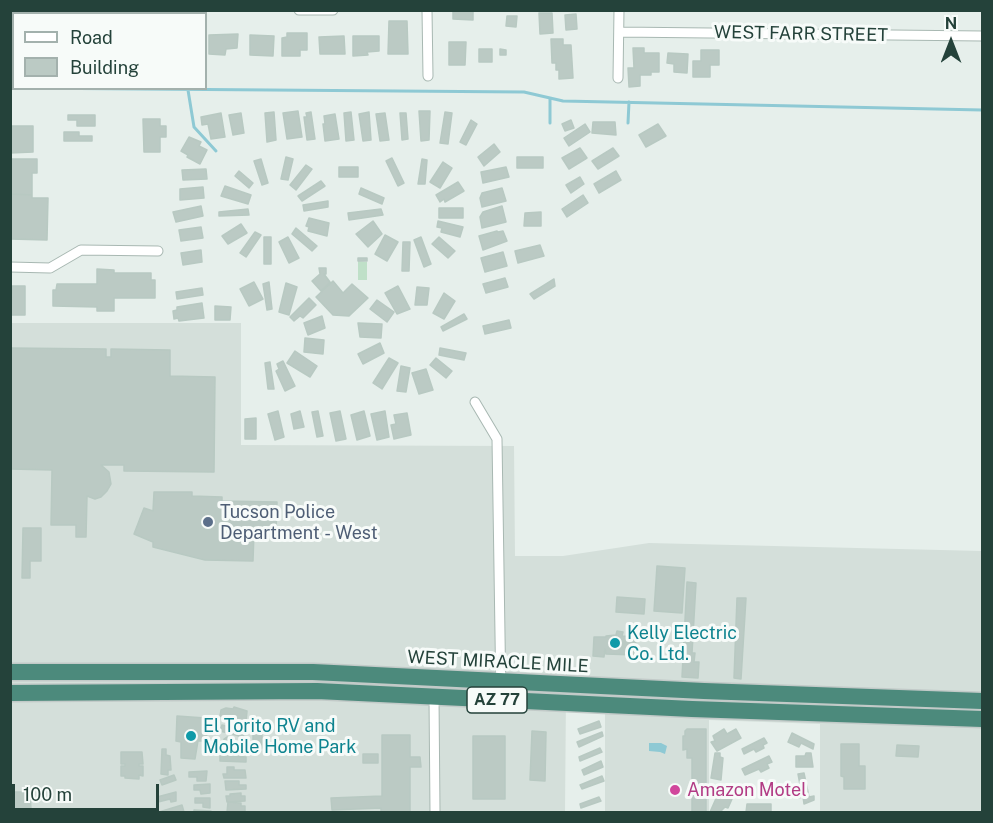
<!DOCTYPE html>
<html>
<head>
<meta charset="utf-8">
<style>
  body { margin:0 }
  #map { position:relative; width:993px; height:823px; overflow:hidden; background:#e6efeb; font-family:"Public Sans",sans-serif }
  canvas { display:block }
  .frame { position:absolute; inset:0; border:12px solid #24423a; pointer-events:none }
  .legend { position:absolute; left:12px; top:12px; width:195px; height:78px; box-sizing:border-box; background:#f7fbf9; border:2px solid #a3b1ad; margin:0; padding:8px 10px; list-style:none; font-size:18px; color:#24423a }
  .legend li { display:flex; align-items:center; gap:12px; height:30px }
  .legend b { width:30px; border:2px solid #a3b1ad }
  .north { position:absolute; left:921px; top:12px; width:60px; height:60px; -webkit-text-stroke:4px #f7fbf9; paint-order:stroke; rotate:0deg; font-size:16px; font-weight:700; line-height:24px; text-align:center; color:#24423a }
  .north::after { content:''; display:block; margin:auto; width:21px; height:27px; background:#24423a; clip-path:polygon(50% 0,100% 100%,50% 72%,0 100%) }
  .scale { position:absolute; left:12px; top:784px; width:147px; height:27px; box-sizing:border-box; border:3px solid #24423a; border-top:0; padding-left:8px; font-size:18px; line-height:21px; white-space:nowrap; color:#24423a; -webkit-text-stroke:4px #f7fbf9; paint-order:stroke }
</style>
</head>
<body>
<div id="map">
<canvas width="993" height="823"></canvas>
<div class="frame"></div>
<ul class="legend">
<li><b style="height:8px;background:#fff"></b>Road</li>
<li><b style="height:16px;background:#bbcac4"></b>Building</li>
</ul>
<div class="north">N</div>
<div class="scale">100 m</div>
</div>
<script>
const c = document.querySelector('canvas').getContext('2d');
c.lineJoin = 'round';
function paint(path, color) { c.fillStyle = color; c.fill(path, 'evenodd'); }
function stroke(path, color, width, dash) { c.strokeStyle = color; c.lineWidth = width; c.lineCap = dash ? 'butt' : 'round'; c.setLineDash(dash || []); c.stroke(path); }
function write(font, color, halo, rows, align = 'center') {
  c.font = font + ' "Public Sans",sans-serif'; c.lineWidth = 6; c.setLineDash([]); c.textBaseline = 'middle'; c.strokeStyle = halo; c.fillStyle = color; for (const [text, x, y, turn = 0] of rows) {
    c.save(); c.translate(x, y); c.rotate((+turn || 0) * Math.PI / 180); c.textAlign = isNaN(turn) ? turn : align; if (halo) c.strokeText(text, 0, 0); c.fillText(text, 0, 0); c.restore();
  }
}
const built = new Path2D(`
  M10,323H241V445L514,446L515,556H563L649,543L982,551V812H820V724L709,720V812H605V696L566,694L565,812H11Z`);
const green = new Path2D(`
  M358,261L367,262V280H358Z`);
const water = new Path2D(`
  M649,743H661L667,746L665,754L660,752L649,751Z`);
const stream = new Path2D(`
  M10,88H14
  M16,88L524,92L563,101L982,110
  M188,90L194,127L216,151
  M550,98V123
  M628,123L629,102`);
const building = new Path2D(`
  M453,10H473V20L453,19Z
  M539,13H552L553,33L540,34Z
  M576,14L577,29L566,30L565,15Z
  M507,16H517L516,27L506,26Z
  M389,21H407L408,54H388Z
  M287,33H307V50H300V56H282V38L287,37Z
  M238,34L237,48L226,49L225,55L209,54V35Z
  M250,35L274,36L273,56L250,55Z
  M344,36L345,54H320L319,37Z
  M353,36H379V51L367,52L368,55L353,56Z
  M551,39H563V45H571L573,78L559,79V70H556V63H552Z
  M449,42H466L465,65H449Z
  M633,48H644V53H659V72H651V75H640V86L629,87L628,68H634Z
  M479,49H492V62H479Z
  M500,49L506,50V55H500Z
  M701,50H719V65H710V77H693V61H701Z
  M668,53L688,54L687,73L674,72V64L667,63Z
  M298,111L302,137L287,139L283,113Z
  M419,111H430L429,140L421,141Z
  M274,112L276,140L267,142L265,113Z
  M311,112L315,139L307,140L304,117H307L306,113Z
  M351,112L354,140L346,141L344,113Z
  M369,112L371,140L363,141L359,114Z
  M445,112L452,113L448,144L440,143Z
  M221,113L225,137L211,139L208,124L202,125L201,117Z
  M241,113L244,133L233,135L229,115Z
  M385,113L389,140L380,141L376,114Z
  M400,113H406L408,139L402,140Z
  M335,114L339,139L325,141L323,124H325L324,116Z
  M68,115H95V126H77V120H68Z
  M143,119H160V126H166V137H160V152H144Z
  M471,120L477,124L466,145L460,142Z
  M571,120L574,128L565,131L562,124Z
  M593,122H615L616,135L592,133Z
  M585,124L590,132L569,146L564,138Z
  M658,124L666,136L646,147L639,135Z
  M10,126H33V152L10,153Z
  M64,132H79V136H92V141H64Z
  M189,137L201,142L199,146L207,150L200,164L187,157L188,155L181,151Z
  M494,144L500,152L484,166L478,157Z
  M580,148L587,158L569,169L562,158Z
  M613,148L619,156L598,169L592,161Z
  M286,157L293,159L288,180L281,179Z
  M517,157H543V168H517Z
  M392,158L404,183L398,186L386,161Z
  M10,159H37V173H32V195L10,194Z
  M261,159L268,183L262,185L254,161Z
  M422,159L427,160L425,184H418Z
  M443,162L452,168L440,188L430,182Z
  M306,165L312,169L296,190L290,185Z
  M339,167H358V177H339Z
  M506,167L509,177L483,183L481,172Z
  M206,169L207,179L183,180L182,170Z
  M239,171L253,183L249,188L235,176Z
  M616,171L621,180L599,193L594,184Z
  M580,177L584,184L571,193L566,185Z
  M321,181L325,186L302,201L298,196Z
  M458,182L464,191L445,202L444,199L440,202L436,195Z
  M225,186L251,195L248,204L221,196Z
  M203,187L204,198L180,200V189Z
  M361,188L384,198L382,204L359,194Z
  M502,188L506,201L482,207L480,198L482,193Z
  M10,194L32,195V198H48L47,240L10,239Z
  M583,195L588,203L567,217L562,209Z
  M328,201V207L304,211L303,205Z
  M201,206L203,216L176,222L173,212Z
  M502,206L506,222L482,228L480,217L483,212Z
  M439,208H463V218H439Z
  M248,209L249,215L219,216V212Z
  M381,209L383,215L349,220L348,213Z
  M541,212V226H524L525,213Z
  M309,218L329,223L327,236L308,231L309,227L306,226Z
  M373,221L382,234L368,247L356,234Z
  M438,221L463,227L460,237L441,232L442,228L437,227Z
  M241,224L247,233L228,244L222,236Z
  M201,227L203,238L181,241L179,230Z
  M296,228L317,246L312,251L292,234Z
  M497,231L498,232L503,231L507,241L483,250L479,236Z
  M255,232L261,235L246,257L240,253Z
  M385,235L398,242L387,261L375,254Z
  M264,237H271V264H264Z
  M288,237L299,258L289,263L279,242Z
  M421,237L431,264L424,267L414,240Z
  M439,237L455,251L448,258L432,244Z
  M403,242H410L409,271H402Z
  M540,245L544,256L518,263L515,251Z
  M201,250L202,262L183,265L181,253Z
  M503,252L507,266L485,272L481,258Z
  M358,258H367V261H358Z
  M319,268H326V274H324L330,282L321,291L312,281L320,274Z
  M97,269L114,270V273H151V280H155V298H114V311H97V307L53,306V290H56L57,284H97Z
  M505,278L508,287L486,293L483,284Z
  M554,279L555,286L534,299L530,294Z
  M333,281L343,293L352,284L368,298L349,316L333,315L316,297Z
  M254,282L263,299L249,306L240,289Z
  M269,282L272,309L267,310L263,284Z
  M286,283L297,287L289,315L279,312Z
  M12,286H25V315H11Z
  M398,286L410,309L397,314L385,293Z
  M417,287L429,288L427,305H415Z
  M202,288L203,295L177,299L176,292Z
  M444,293L455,301L444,319L433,313Z
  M309,298L316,305L303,318L300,316L294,321L290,317Z
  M377,300L394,312L387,322L370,309Z
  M202,303L204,318L179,321L178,318L174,319L173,311L177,310V307Z
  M215,306L231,307L230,320H215Z
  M464,314L467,319L443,331L441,327Z
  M322,316L325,328L308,335L304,323Z
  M509,320L511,328L485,334L483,326Z
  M358,323L382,324L381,338L360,337Z
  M305,338L324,340L323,354L304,352Z
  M380,343L384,353L363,364L358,354Z
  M10,348L106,349V357H111V349L170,350V376L215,377L214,472L124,471V465H101L109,472L111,484L107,491L101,497L95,499L87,496L86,537H76V525H51L52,470L10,469Z
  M440,348L466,353L464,360L439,355Z
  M295,351L317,366L310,377L287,363Z
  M389,358L398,363L382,389L373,383Z
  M436,358L452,371L446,378L430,365Z
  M283,361L295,386L285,391L276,371L279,369L277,364Z
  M270,362L274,389H268L265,363Z
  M401,366L410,368L406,392L397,391Z
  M426,369L433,390L419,394L412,373Z
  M278,411L284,437L275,440L268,414Z
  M300,411L304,427L294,429L291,414Z
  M318,411L323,436L317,437L312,412Z
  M340,411L346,439L336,441L330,413Z
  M364,411L370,436L357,440L351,415Z
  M385,411L389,437L377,440L371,414Z
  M407,413L411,435L394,439L391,425L396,424L394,415Z
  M256,418V439H245V419Z
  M154,492H192V496L222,497V501L277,502L276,532H254L253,561L205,560L153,547V542L134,534L144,508L153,511Z
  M23,528H41V561H30V578H22Z
  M657,566L685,568L682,613L654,611Z
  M687,582L696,583L692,653H695L694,662H699L698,678L682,677Z
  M617,597L645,599L644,614L616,612Z
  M737,598H746L741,679L734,678Z
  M617,631L623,632L622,636L636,637L635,655L606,654L605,649L604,657L593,656L594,637H606V636L616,635Z
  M234,707L247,711L246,722L220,716L221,710L226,708L233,709Z
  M177,716L205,718L204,731H207L206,741H198L195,759L181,758V742L176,741Z
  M599,721L601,727L580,734L578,729Z
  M222,725L245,731L243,737L220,731Z
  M253,729L262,730V748H253Z
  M687,729H706V812H692V758H687V749L683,750V736H685V731Z
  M724,729L727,734L736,729L741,738L717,751L711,742L715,741L713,736Z
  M532,731L546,732L545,781L530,780Z
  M602,732L603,736L579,747L577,742Z
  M792,733L814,744L813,749L801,743L799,747L788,742Z
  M382,735H410V757H420L421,767H410V812H381V808L332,810L331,798L382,796Z
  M473,736H505V799H473Z
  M227,737L234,741V744L249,747V752L223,746L224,739Z
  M764,738L767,743L763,745L764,748L756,752L754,749L744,754L742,749Z
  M841,744H859V766H865V789H844V777L841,776Z
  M897,745L919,746L918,757L896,756Z
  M600,748L602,752L580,761L579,757Z
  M162,749H166V755L170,756L171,770H168V775L161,774Z
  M121,752H142L143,764H139V766H143V776L139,775V779L125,778V776H121V766H125V764H121Z
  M715,753H720V757L723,758L721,780L711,778Z
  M806,753H811L813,767H796V756H805Z
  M363,754H378V763H363Z
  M220,755L246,757V762L220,761Z
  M769,756L772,762L767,764L769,768L761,772L759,769L745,775L742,769Z
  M601,761L603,767L584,775L582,770Z
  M227,767H234V770H245L246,778H224L223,774H227Z
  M207,771L206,781H197V777H189V772Z
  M804,773L809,797L814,796V800L804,804L803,797L798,798L797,791L801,790L798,774Z
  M174,775L176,780L162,785L160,780Z
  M602,776L604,781L582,789L580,785Z
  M225,781H239V785H246V789L226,790Z
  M210,784V793L201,794L200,790H194V785Z
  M729,784L726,793L729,794L727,797L732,799L728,808L725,807L720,812H710L722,785Z
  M10,792H30L31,810H10Z
  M176,792V801L171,802L170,799L158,802L157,797Z
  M241,793V796H245V801L227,802L226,796H230V794Z
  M599,797L601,801L581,808L580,804Z
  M195,798H210V808L203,807V803H195Z
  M228,802L241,803V806H245V812H227Z
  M747,804H771V812H746Z
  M182,805L184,812H159Z
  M194,810L211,811V812H194Z`);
const minor = new Path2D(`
  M299,10H333
  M427,10L428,76
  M619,32L982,36
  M618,78L619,10
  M10,267L50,268L81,250L158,251
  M475,402L497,439L501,700
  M434,697L435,812`);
const trunk = new Path2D(`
  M10,672H313L704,691L982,701
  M10,693L317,691L692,709L982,719`);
const markers = [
  [208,522,6,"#5c6f8a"],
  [615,643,6,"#0f9aa8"],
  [191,736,6,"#0f9aa8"],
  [675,790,6,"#d1479c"]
];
const shields = [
  [497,700,60]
];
const shieldNames = [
  ["AZ 77",497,700]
];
const streetNames = [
  ["WEST FARR STREET",801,34,1],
  ["WEST MIRACLE MILE",498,662,3]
];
const serviceNames = [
  ["Tucson Police",220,512],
  ["Department - West",220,533]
];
const cultureNames = [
  ["Kelly Electric",627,633],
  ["Co. Ltd.",627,654],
  ["El Torito RV and",203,726],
  ["Mobile Home Park",203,747]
];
const hotelNames = [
  ["Amazon Motel",687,790]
];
paint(built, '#d4dfda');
paint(green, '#bfe0c8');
paint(water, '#8ec9d4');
stroke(stream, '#8ec9d4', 3);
paint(building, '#bbcac4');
stroke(building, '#b8c9c2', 1.5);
stroke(minor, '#a8b8b2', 11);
stroke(trunk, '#c2cac8', 19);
stroke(minor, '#fff', 9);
stroke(trunk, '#4c8a7c', 16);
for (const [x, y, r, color] of markers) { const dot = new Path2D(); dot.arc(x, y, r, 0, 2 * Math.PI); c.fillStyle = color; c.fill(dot); stroke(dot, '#f7fbf9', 2); }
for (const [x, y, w] of shields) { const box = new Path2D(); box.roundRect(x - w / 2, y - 13, w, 26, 4.5); c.fillStyle = '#f7fbf9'; c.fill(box); stroke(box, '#24423a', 1.5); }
write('bold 16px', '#24423a', null, shieldNames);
write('18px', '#24423a', '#f7fbf9', streetNames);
write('18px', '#4e5e75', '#f7fbf9', serviceNames, 'left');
write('18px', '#0d838f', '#f7fbf9', cultureNames, 'left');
write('18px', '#b23c85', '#f7fbf9', hotelNames, 'left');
</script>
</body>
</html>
